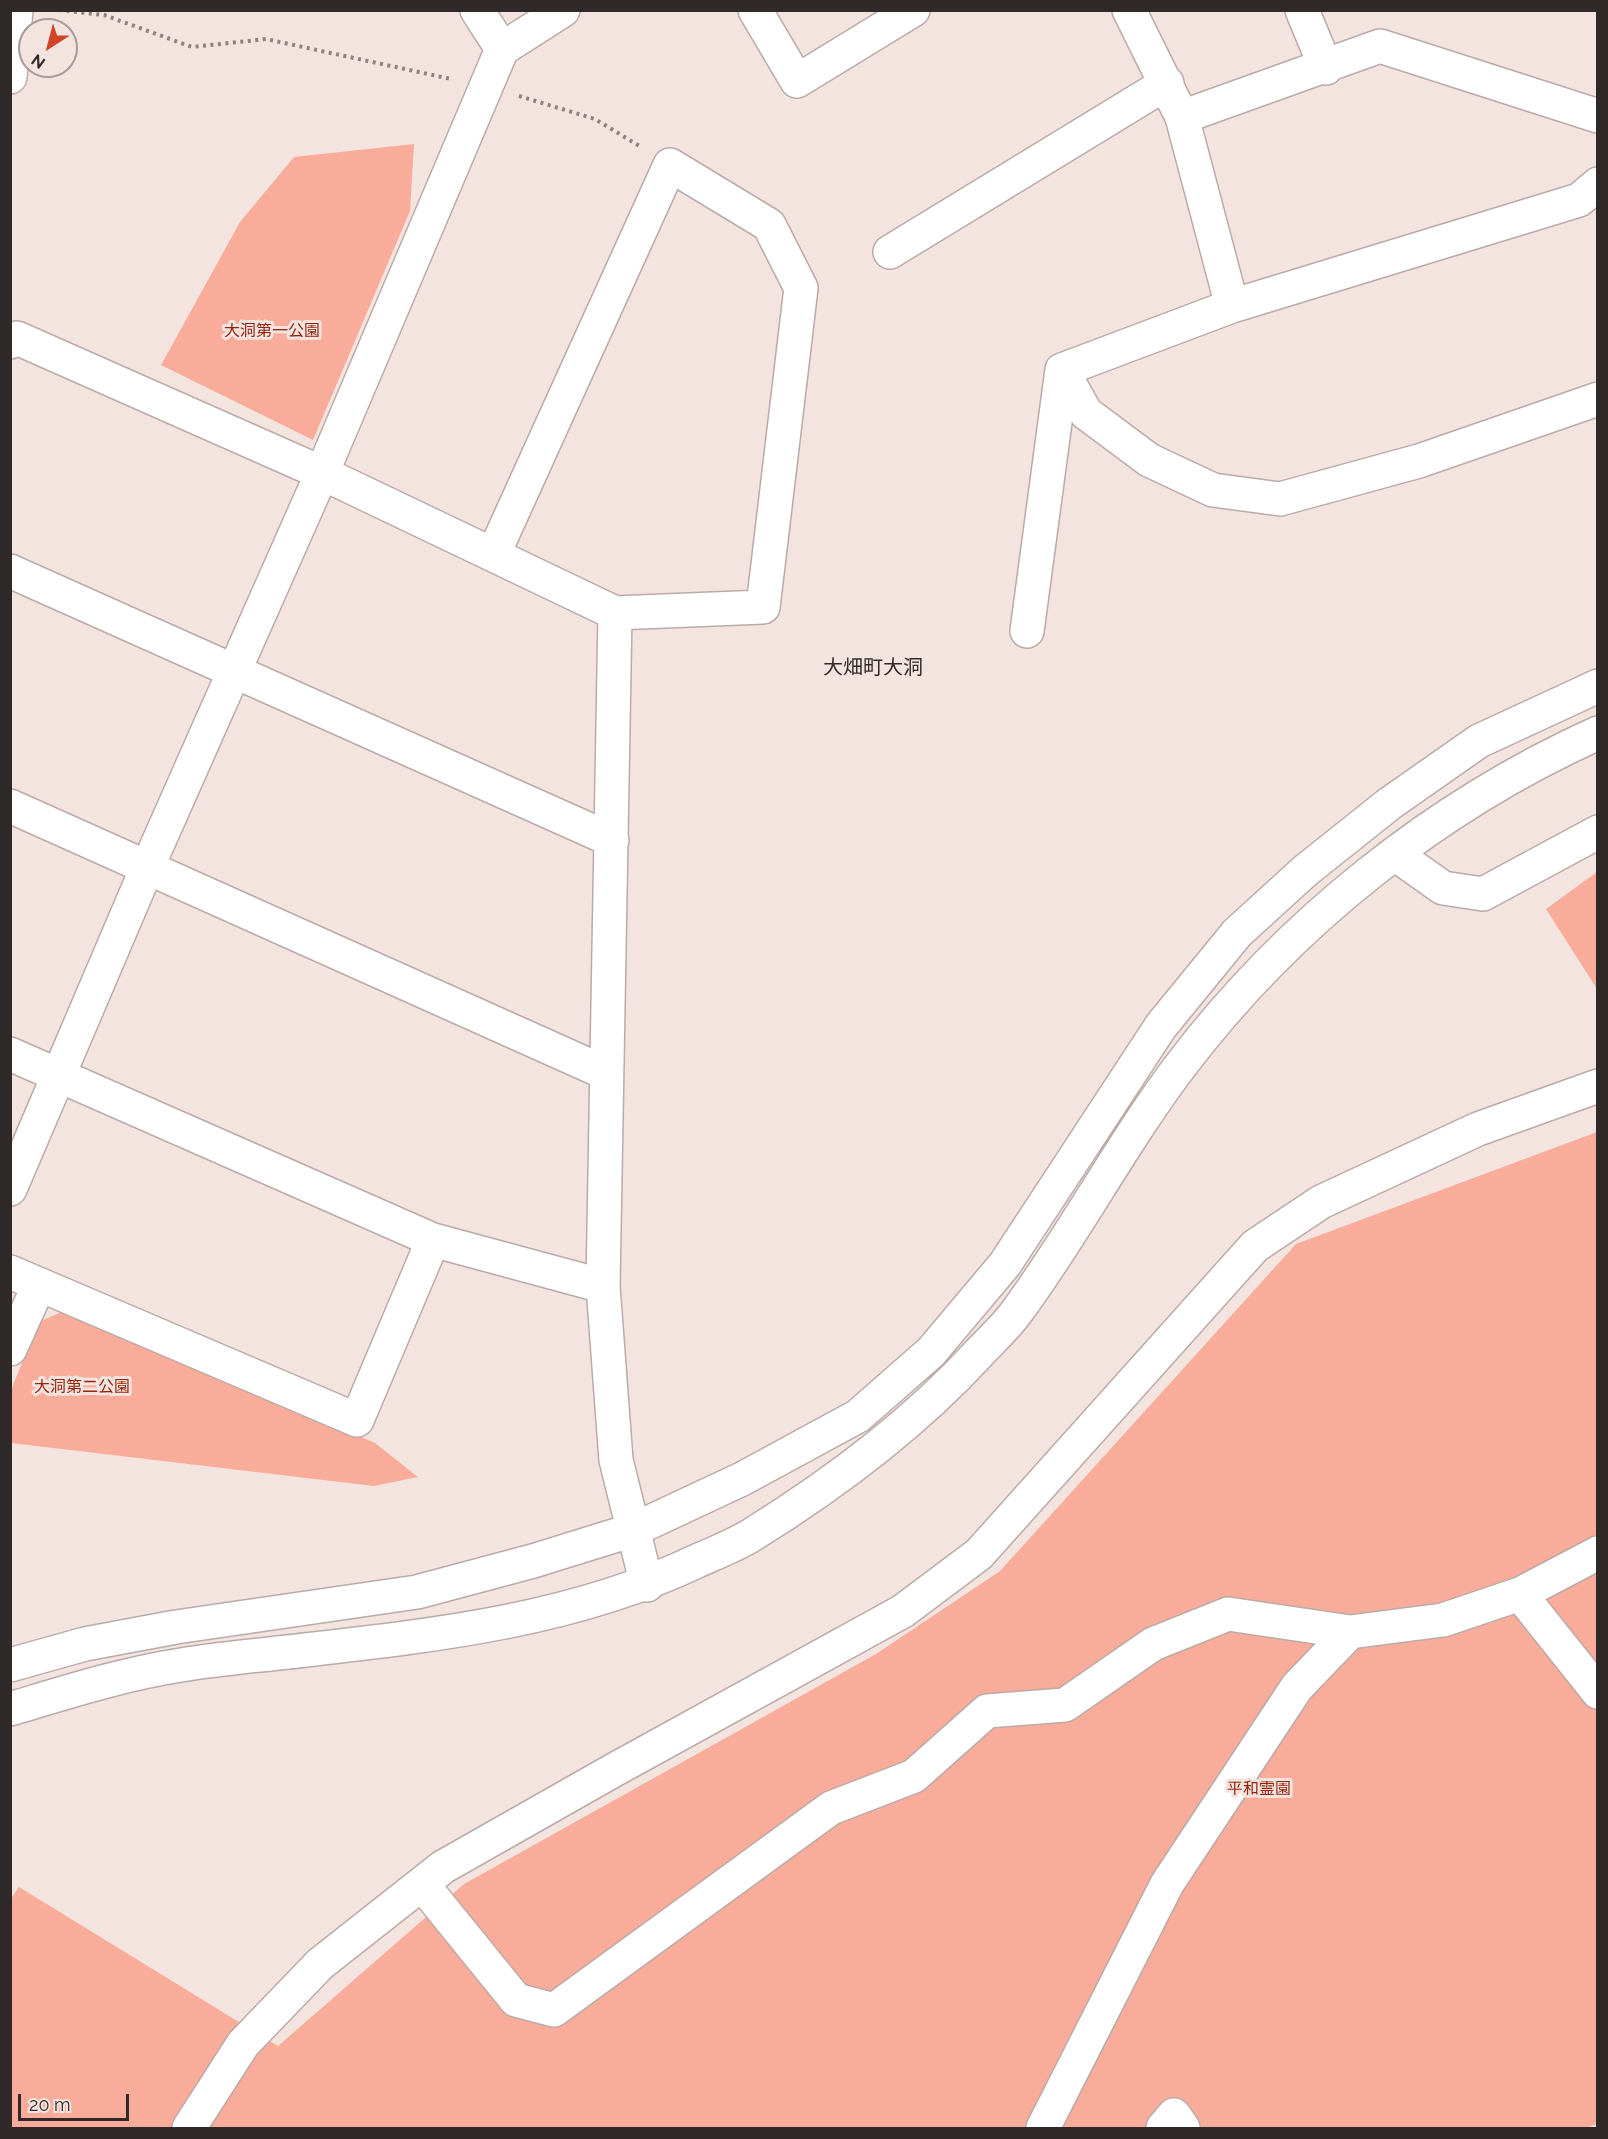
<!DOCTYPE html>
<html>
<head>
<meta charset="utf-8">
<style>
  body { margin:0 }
  #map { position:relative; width:1608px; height:2139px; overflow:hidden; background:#f3e4e0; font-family:Raleway,sans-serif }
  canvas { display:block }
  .frame { position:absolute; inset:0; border:12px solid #2f2a29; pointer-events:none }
  .north { position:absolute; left:18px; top:18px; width:60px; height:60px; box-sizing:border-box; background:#f3e4e0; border:2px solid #a59a97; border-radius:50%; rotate:216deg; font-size:16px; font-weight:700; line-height:24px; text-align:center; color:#2f2a29 }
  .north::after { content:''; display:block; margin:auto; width:21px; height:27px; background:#d04528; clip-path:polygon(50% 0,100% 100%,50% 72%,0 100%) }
  .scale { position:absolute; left:18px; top:2094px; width:111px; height:27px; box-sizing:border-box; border:3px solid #2f2a29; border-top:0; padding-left:8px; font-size:18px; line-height:21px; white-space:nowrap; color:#2f2a29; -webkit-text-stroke:4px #f3e4e0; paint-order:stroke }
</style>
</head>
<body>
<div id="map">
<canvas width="1608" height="2139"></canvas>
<div class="frame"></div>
<div class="north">N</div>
<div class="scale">20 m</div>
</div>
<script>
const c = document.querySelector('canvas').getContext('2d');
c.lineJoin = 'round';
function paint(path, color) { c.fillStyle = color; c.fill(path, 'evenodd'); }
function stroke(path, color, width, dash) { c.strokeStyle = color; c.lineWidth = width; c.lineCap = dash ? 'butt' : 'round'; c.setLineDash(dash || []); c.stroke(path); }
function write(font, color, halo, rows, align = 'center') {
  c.font = font + ' Raleway,"Noto Sans JP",sans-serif'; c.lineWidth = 6; c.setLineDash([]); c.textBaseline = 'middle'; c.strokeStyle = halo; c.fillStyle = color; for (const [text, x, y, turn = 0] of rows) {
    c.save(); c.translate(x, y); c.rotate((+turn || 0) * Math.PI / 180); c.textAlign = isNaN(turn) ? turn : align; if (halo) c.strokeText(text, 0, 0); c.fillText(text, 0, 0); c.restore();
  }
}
const green = new Path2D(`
  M414,144L410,211L313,440L161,365L240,222L294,157Z
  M1597,872V989L1546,909Z
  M1597,1132V2124L1586,2128H11L10,1900L19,1887L278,2046L464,1884L876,1654L1000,1571L1296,1244Z
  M66,1310L375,1443L418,1477L374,1486L11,1443V1390L39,1322Z`);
const path = new Path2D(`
  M59,10L104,15L192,47L266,39L451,79
  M519,96L595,119L641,147`);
const minor = new Path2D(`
  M477,10L502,49
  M755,10L797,81L913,10
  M1129,10L1182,117L1232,306
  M1302,10L1326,68
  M10,77L16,10
  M1182,117L1380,46L1598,116
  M890,252L1167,83
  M10,342L17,338L322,473L615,613L763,607L801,288L769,225L670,165L494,553
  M1062,370L1086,413L1149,460L1213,490L1280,499L1419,461L1598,399
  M10,571L612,840
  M615,613L603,1286L616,1460L647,1585
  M1027,631L1062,370L1232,306L1579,200L1598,184
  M10,806L606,1073
  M1395,854L1443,888L1483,894L1598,832
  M10,1054L433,1240L603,1286
  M10,1189L147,868L322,473L502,49L563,10
  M10,1272L357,1420L433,1240
  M10,1349L39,1285
  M1520,1594L1598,1692
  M10,1665L85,1644L176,1627L417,1592L533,1561L633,1530L742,1479L858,1416L931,1352L1005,1264L1161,1026L1237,933L1305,871L1389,804L1479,741L1598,686
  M10,1709C67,1692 123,1674 181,1665C216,1659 253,1656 288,1652C428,1636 569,1622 697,1561C715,1553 733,1546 750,1536C834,1484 912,1426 979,1353C992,1339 1007,1326 1018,1310C1076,1231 1122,1143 1181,1065C1288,924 1436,806 1598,733
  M422,1884L516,2000L554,2010L831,1808L914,1776L987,1711L1065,1705L1153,1644L1228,1614L1350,1632
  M189,2128L243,2044L320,1964L443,1867L614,1770L903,1611L979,1554L1255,1246L1321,1202L1478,1129L1598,1086
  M1043,2128L1167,1884L1297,1687L1350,1632L1443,1620L1520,1594L1598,1553
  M1163,2128L1174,2115L1183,2128`);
const parkNames = [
  ["大洞第一公園",272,331],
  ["大洞第二公園",82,1387],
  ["平和霊園",1259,1789]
];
const quarterNames = [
  ["大畑町大洞",873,668]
];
paint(green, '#f9ac9a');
stroke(minor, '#baaba8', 36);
stroke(path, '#8d8381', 4, [3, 4.5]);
stroke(minor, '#fff', 33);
write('16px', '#94250c', '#f3e4e0', parkNames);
write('20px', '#2f2a29', '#f3e4e0', quarterNames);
</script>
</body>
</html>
